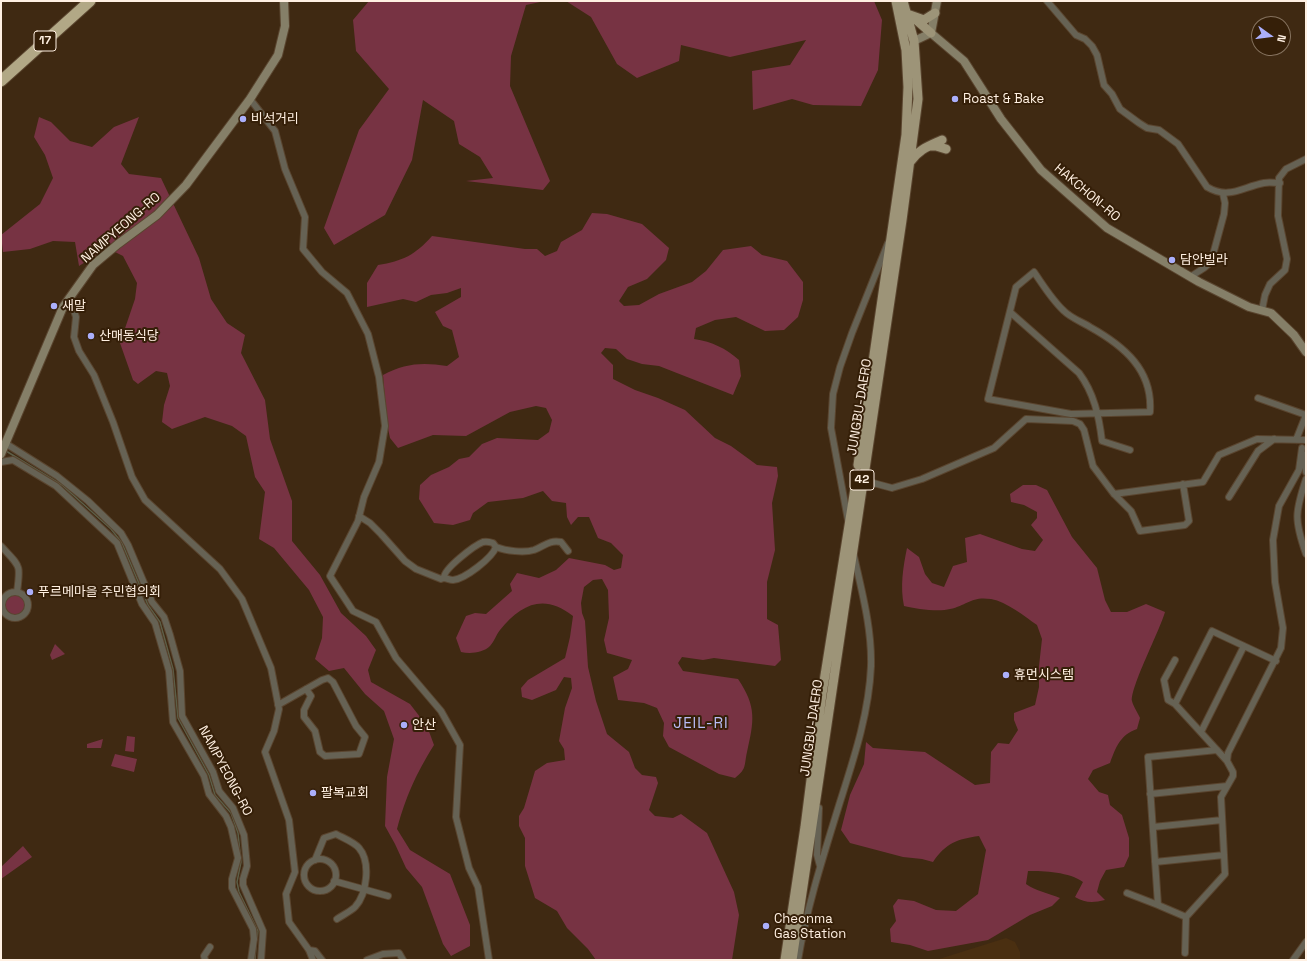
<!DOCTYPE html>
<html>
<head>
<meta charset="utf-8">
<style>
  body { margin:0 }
  #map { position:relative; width:1307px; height:961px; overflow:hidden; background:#3f2912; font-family:"Space Grotesk",sans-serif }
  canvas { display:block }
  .frame { position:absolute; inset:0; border:2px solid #fff0e2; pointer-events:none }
  .north { position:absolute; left:1251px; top:16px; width:40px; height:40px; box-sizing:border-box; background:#351f08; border:1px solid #86735f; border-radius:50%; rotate:104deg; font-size:11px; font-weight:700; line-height:16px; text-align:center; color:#fff0e2 }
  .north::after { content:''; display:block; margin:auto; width:14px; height:18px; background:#abaffb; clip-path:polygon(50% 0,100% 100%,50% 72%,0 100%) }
</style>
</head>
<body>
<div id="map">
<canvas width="1307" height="961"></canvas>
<div class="frame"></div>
<div class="north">N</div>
</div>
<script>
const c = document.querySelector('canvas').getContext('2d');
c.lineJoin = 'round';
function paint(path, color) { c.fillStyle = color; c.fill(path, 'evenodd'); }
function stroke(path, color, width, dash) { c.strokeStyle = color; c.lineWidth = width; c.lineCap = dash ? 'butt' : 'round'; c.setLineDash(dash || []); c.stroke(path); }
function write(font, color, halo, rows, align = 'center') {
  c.font = font + ' "Space Grotesk","Noto Sans KR",sans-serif'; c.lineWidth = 4; c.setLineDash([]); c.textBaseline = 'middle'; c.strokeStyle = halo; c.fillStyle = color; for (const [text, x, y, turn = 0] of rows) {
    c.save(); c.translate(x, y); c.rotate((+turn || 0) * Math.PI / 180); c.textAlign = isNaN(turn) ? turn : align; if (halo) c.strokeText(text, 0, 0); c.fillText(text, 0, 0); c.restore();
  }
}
const built = new Path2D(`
  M1006,938L1015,942L1020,952V960H936Z`);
const green = new Path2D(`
  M369,1H545L526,5L511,56L510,86L550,181L543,190L466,181L493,178L480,157L459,144L454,121L423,100L412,160L385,215L334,245L324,228L359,130L389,89L356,51L353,20Z
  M566,1H874L882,20L878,70L861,106L813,105L792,99L753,110L752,71L790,65L806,40L730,57L681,45L679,61L637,78L617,64L591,17Z
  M39,117L51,122L70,141L92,147L114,127L139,117L121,164L129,174L161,178L199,258L211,299L227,323L245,335L241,353L265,400L270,439L292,501V541L320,575L341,613L366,636L376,650L368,670L371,682L410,704L427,726L434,745C416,774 406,796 397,829L410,850L450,874L470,925V946L451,956L443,944L422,887L406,868L395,844L385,826L387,777L394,739L384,711L365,694L344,668L329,671L315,659L322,638L323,617L309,590L274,548L259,539L265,492L255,477L246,436L232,426L205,417L172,429L162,422L164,405L170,386L167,373L156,371L138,384L133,380L120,343L135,299L137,283L123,256L107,248L79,266L75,242L53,241L30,249L3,252L1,235L40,204L53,178L45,155L34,137Z
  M592,213L607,214L642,224L669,248L666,260L647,279L628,287L619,301L624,306L639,305L659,294L692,282L706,271L723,250L751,246L762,255L787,261L803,282V300L798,317L784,330L765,331L736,317L715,320L696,328L694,339C713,342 725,348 739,360L741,376L733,395L659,366L642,364L627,359L616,349L605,348L601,353L613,365V379L635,390L658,398L685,410L715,438L731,446L757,465L777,467L778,476L772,503L775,550L767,582V619L778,625L781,660L775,666L714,658L703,660L682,657L678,663L683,671L738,679C757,707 754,721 747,752C744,765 747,769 735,778L719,774L669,747L663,736L664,723L657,708L644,703L618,700L613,677L628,669L632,660L607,653L604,640L609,618L608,590L602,579L593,580L584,587L581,603L582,613L585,621L588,667L596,701L607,734L629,752L635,768L642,775L656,777L658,783L649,810L655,816L673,818L681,814L707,833L734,892L739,915L732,960H596L588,949L567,928L557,911L535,898L525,866V838L519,826V816L524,808L535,771L547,763L565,760L564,749L559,741L565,708L572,688L571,678L564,677L556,690L532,700L522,697L521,688L528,680L565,658L570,637L573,616C544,593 521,604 500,630C496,635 494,642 490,646C483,653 470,654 461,652L456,638L466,616L475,613L486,614L512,591L510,584L517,573L539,578L556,570L569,558L605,565L614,570L621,568L623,555L611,543L598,538L589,517H578L571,525L567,517L566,503L552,501L543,491L523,498L488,502L473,513L470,520L453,525L434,523L419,499L420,485L431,475L449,467L459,459L469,457L482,444L497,438L538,440L549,432L552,420L546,408L536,406L510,412L466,436L433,435L398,448L390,438L387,424L383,375C405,363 423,362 447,366L459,357L452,330L443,326L435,312L461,297V288L447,293L431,295L416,302L403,299L367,307V283L378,265C403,261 415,255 432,236L525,249H537L545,256L557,251L561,242L582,230Z
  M1023,485H1036L1047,490L1072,537L1097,568L1105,600L1111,612H1127L1146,604L1165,612C1160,630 1130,688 1132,701C1133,706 1138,713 1140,718L1137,729C1120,735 1116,747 1110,763L1093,770L1088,779L1099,792L1108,795L1110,805L1122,815L1129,838V856L1124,867L1106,870L1100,881L1097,892L1105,900C1093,903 1085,903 1075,897L1083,882C1070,872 1044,871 1028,871L1026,884C1036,891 1048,893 1060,898L1052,906L1030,915L988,940L928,951L910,945L891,942L890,929L896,921L893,906L898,899L914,901L936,910L956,911L978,894L986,850L979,836C957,839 946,843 933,862L922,859L903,857L850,843L841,830L850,795L864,764L866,742L873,748L925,752L975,785L990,783L991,752L998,743L1009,744L1018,730L1014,720V713L1035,705L1039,687V666L1042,639L1037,625C1024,616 1007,602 991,599C971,596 968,605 950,609C939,612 916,609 904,606C900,587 903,567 907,548L919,557L925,574L932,583L944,587L953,566L967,562L965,538L980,534L1022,549L1035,551L1043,540L1031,525L1037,518V512L1024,505L1011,502L1010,494Z
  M5 605a10 10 0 1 1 20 0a10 10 0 1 1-20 0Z
  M55,644L65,654L52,660L50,655Z
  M127,736L135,737L134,752L125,751Z
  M103,739L101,748H87V744Z
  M115,754L137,759L134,772L111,766Z
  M23,846L32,857L1,879V867Z`);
const stream = new Path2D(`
  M6,451L62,485L111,529L122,543L148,605L160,622L173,669L178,718L209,775L215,795L231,813L238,833L241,862L237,882L239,892L258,931L257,940
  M255,960L256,944`);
const street = new Path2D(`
  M1047,1L1076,35L1085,39L1092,46L1097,55L1104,85L1112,94L1120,109L1139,123L1147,128L1159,130L1178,144L1207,187C1229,200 1242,187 1264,183C1269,182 1275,183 1280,183
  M250,99L275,131L285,169L305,217L303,249L322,272L347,293L368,334L379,377L385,426L379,462L364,497L358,521L330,576L353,611L376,622L396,658L441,711L460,745L456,817L469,868L478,887L489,960
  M1034,272C1043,285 1052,300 1064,311C1071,318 1082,322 1090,327C1124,346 1153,370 1150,412L1071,414L988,399L1016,287Z
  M1190,277L1204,268L1211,262L1224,214L1225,203L1223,194
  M70,297L76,317L74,337L79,351L94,375L113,422L132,477L145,500L220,569L242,599L271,668L279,709L274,731L265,752L289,820L295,872L286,894L289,922L309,950L313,960
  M1262,310L1265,295L1270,284L1285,270L1287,259L1278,216L1279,178L1286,169L1306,159
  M1010,312L1079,373C1094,393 1099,416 1102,441L1130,450
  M1258,398L1306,415L1296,440
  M5,443L57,476L88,501L121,533L128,545L152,602L164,617L170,635L180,671L182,716L213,772L219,791L233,808L244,835L247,866L243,879V885L263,931L261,960
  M1303,454L1306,472
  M1,462L13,460L56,486L117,543L142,604L155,623L169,671L173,722L204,776L209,794L226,816L231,827L238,858L232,879V888L253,929L254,939L251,960
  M1306,479C1295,512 1294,520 1306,554
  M862,480L892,488L922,479L994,448L1026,419L1073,421L1080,424L1084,430L1093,466L1114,494L1131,511L1140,531L1185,525L1189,521L1183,484
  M1114,494L1203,482L1219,455L1257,439L1306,440
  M1229,497L1258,451L1274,439
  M359,516L370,523L381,534L405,561L416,569L441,579L444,578C446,578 450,580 453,580C465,579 492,558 496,547L493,543C490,542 487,541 483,542C475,545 443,569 444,578
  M848,520L831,428L833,394L840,367L852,333L888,243
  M1,546C20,567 21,563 17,592
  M496,547C506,551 524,553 534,550C545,546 548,540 561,542L568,551
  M2 605a13 13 0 1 1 26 0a13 13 0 1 1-26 0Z
  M1175,704L1168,700L1164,680L1175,660
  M278,705L322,680L328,678L333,682L356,726L365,737L359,754L325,756L320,752L315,731L304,717V710L311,696L306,689
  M1201,732L1244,646
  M1227,761L1175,704L1212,631L1276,661
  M1150,794L1227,786
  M819,808L817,855L820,866
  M1153,827L1222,820
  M304 875a16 16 0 1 1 32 0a16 16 0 1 1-32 0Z
  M315,860L324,838L336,834C343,838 354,842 359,848C371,862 367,894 355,907C351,911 343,915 337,919
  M1155,862L1224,855
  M334,881L388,896
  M1127,893L1158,905
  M1186,917L1158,905L1148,757L1217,750
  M309,950L315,951L322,960
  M1185,953L1186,917L1225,874L1221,797L1233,776V772L1227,761L1228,753L1281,648L1283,628L1275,582L1273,540L1279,506L1299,470L1302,448
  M205,960L204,956L210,947
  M367,960L383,954L399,953L403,960
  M798,960C807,906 824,854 840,802C854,758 869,713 871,666C872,629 862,592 854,556
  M1293,960L1306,942`);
const secondary = new Path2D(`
  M931,33L964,61L1001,119L1041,170L1107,228L1199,282L1249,307L1271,313L1294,335L1306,352
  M931,33L937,1
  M914,41L931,33
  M1,454L63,307L93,265L118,244L157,215L186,185L250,99L278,55L285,26L284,1`);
const primary = new Path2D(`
  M907,14L924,20L935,13
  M914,18L931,33
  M930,146H936L946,149
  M910,162C919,149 929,146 942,140
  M858,465L906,135L908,87L906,50L896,1
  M785,960L805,827L822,694L856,482
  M792,960L902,220L918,99L914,41L903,1`);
const highway = new Path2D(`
  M1,81L90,1`);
const markers = [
  [955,99,4,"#abaffb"],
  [243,119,4,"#abaffb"],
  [1172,260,4,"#abaffb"],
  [54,306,4,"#abaffb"],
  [91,336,4,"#abaffb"],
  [30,592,4,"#abaffb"],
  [1006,675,4,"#abaffb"],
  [404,725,4,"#abaffb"],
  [313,793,4,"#abaffb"],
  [766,926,4,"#abaffb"]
];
const shields = [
  [45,41,22],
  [862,480,24]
];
const shieldNames = [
  ["17",45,41],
  ["42",862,480]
];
const poiNames = [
  ["Roast & Bake",963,99],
  ["비석거리",251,119],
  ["담안빌라",1180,260],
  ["새말",62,306],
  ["산매동식당",99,336],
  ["푸르메마을 주민협의회",38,592],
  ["휴먼시스템",1014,675],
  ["안산",412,725],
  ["팔복교회",321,793],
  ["Cheonma",774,919],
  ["Gas Station",774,934]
];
const streetNames = [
  ["HAKCHON-RO",1087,193,40],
  ["NAMPYEONG-RO",121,228,-41],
  ["JUNGBU-DAERO",860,407,-81],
  ["JUNGBU-DAERO",812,728,-82],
  ["NAMPYEONG-RO",225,771,62]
];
const quarterNames = [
  ["JEIL-RI",701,724]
];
paint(built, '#4a2f11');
paint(green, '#773343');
stroke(stream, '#5d5e47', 1.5);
stroke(street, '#5a452f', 8);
stroke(secondary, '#5a452f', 10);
stroke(primary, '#5a452f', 11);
stroke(highway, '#5a452f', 13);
stroke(street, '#666254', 6);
stroke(secondary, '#857f68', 8);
stroke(primary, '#9d9478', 9);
stroke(highway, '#b2a886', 11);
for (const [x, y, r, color] of markers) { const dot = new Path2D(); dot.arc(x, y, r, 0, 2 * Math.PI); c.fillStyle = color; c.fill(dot); stroke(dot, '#351f08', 1.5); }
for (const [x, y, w] of shields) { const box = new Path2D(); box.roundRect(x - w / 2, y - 10, w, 20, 3); c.fillStyle = '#351f08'; c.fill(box); stroke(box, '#fff0e2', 1); }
write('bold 12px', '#fff0e2', null, shieldNames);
write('13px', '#fff0e2', '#351f08', poiNames, 'left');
write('13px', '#fff0e2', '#351f08', streetNames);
c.letterSpacing = '1px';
write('15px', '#babdf6', '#351f08', quarterNames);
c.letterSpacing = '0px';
</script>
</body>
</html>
